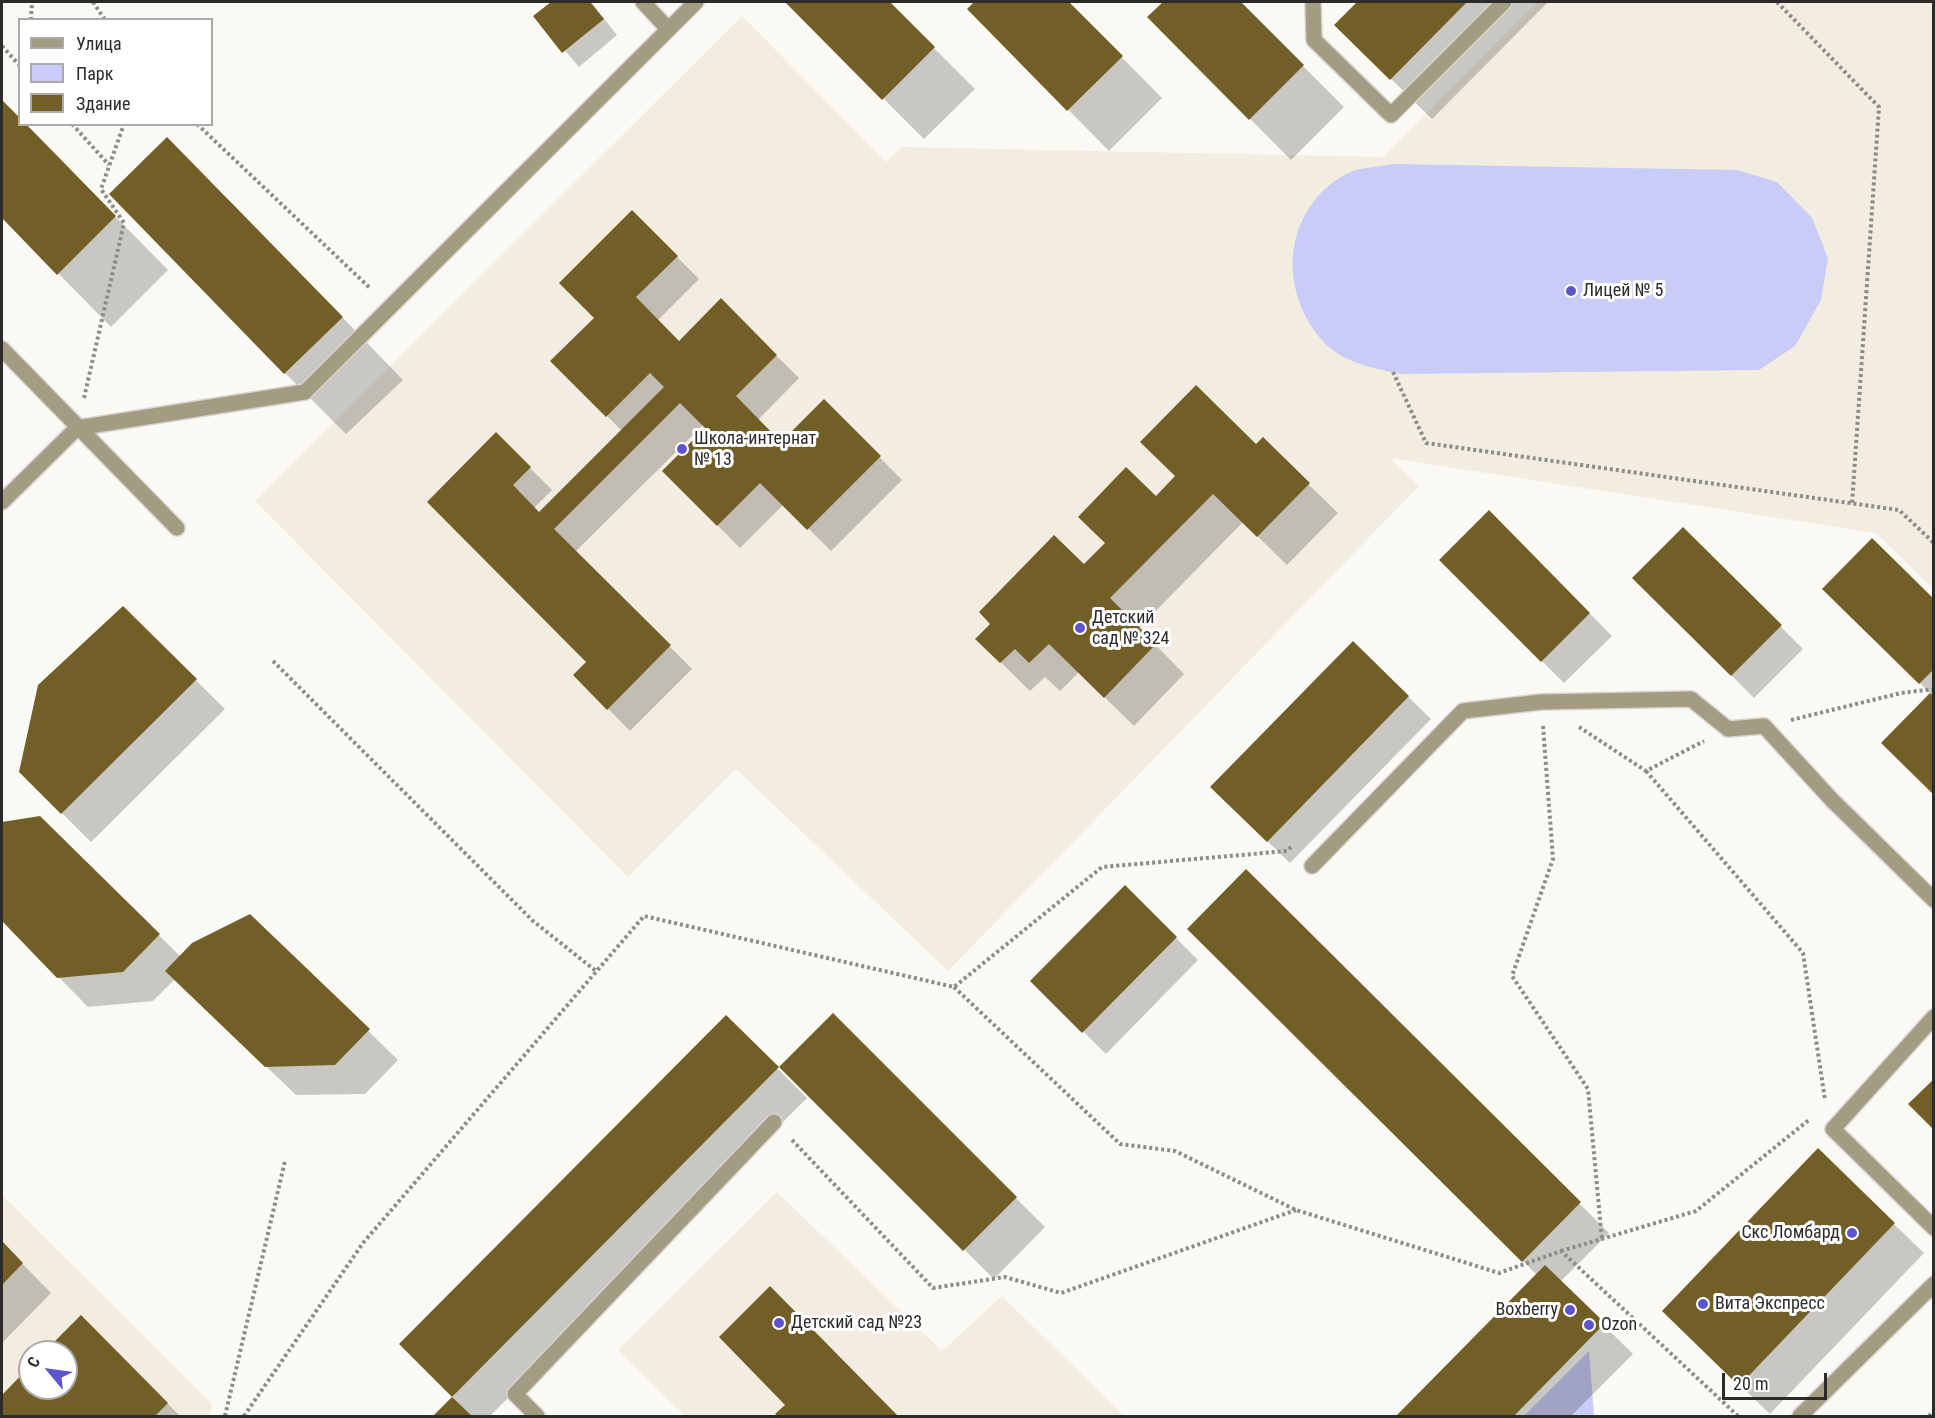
<!DOCTYPE html>
<html>
<head>
<meta charset="utf-8">
<style>
  body { margin:0 }
  #map { position:relative; width:1935px; height:1418px; overflow:hidden; background:#fbf9f3; font-family:"Roboto Condensed",sans-serif }
  canvas { display:block }
  .frame { position:absolute; inset:0; border:3px solid #2c2b29; pointer-events:none }
  .legend { position:absolute; left:18px; top:18px; width:195px; height:108px; box-sizing:border-box; background:#fff; border:2px solid #abaaa9; margin:0; padding:8px 10px; list-style:none; font-size:18px; color:#2c2b29 }
  .legend li { display:flex; align-items:center; gap:12px; height:30px }
  .legend b { width:30px; border:2px solid #abaaa9 }
  .north { position:absolute; left:18px; top:1340px; width:60px; height:60px; box-sizing:border-box; background:#fff; border:2px solid #abaaa9; border-radius:50%; rotate:299deg; font-size:16px; font-weight:700; line-height:24px; text-align:center; color:#2c2b29 }
  .north::after { content:''; display:block; margin:auto; width:21px; height:27px; background:#5c55cd; clip-path:polygon(50% 0,100% 100%,50% 72%,0 100%) }
  .scale { position:absolute; left:1722px; top:1373px; width:105px; height:27px; box-sizing:border-box; border:3px solid #2c2b29; border-top:0; padding-left:8px; font-size:18px; line-height:21px; white-space:nowrap; color:#2c2b29; -webkit-text-stroke:4px #fff; paint-order:stroke }
</style>
</head>
<body>
<div id="map">
<canvas width="1935" height="1418"></canvas>
<div class="frame"></div>
<ul class="legend">
<li><b style="height:8px;background:#a49b83"></b>Улица</li>
<li><b style="height:16px;background:#c8ccf6"></b>Парк</li>
<li><b style="height:16px;background:#725f27"></b>Здание</li>
</ul>
<div class="north">С</div>
<div class="scale">20 m</div>
</div>
<script>
const c = document.querySelector('canvas').getContext('2d');
c.lineJoin = 'round';
function paint(path, color) { c.fillStyle = color; c.fill(path, 'evenodd'); }
function stroke(path, color, width, dash) { c.strokeStyle = color; c.lineWidth = width; c.lineCap = dash ? 'butt' : 'round'; c.setLineDash(dash || []); c.stroke(path); }
function write(font, color, halo, rows, align = 'center') {
  c.font = font + ' "Roboto Condensed",sans-serif'; c.lineWidth = 6; c.setLineDash([]); c.textBaseline = 'middle'; c.strokeStyle = halo; c.fillStyle = color; for (const [text, x, y, turn = 0] of rows) {
    c.save(); c.translate(x, y); c.rotate((+turn || 0) * Math.PI / 180); c.textAlign = isNaN(turn) ? turn : align; if (halo) c.strokeText(text, 0, 0); c.fillText(text, 0, 0); c.restore();
  }
}
const built = new Path2D(`
  M1538,2H1933V589L1876,533L1390,458L1419,486L948,971L736,769L628,877L255,501L742,16L886,162L902,147L1383,157Z
  M777,1192L942,1351L1002,1296L1124,1416H685L618,1350Z
  M2,1195L212,1404L210,1416H2ZM30,1352H66V1388H30Z`);
const green = new Path2D(`
  M1393,164L1737,170L1777,182L1812,218L1828,258L1821,300L1795,346L1759,370L1400,374C1373,368 1340,362 1322,340C1276,288 1284,206 1348,173C1360,167 1380,167 1393,164Z
  M1589,1351L1594,1415L1524,1416Z`);
const shadow = new Path2D(`
  M554,2H591L617,35L579,67L535,16Z
  M787,2H888L975,89L924,139Z
  M976,2H1067L1162,98L1109,151L969,9Z
  M1165,2H1239L1344,107L1291,160L1149,17Z
  M1359,2H1548L1432,119L1336,25Z
  M2,102L20,120V124H24L168,270L111,327L2,216Z
  M229,200L403,380L346,434L285,373Z
  M632,212L699,279L657,321L679,343L721,301L799,378L758,420L782,444L824,401L902,480L831,551L784,504L740,548L664,471L707,428L704,424L575,552L692,669L630,731L575,675L588,662L429,502L496,434L552,490L534,508L539,514L622,431L552,361L596,318Z
  M1263,440L1338,513L1287,565L1243,522L1139,628L1184,674L1134,726L1079,672L1060,691L1045,677L1030,691L977,639L1084,566L1156,498L1256,447Z
  M1489,512L1612,636L1564,683L1441,560Z
  M1683,529L1803,649L1754,698L1634,578Z
  M1825,589L1934,601V793L1883,743L1931,694Z
  M123,608L225,709L91,842L21,772Z
  M1353,643L1431,719L1290,863L1234,809Z
  M39,817L181,957L250,916L398,1060L365,1094L296,1095L175,979L153,1001L88,1007L2,919V823Z
  M1246,871L1609,1233L1560,1282L1633,1354L1571,1416H1398L1537,1275L1189,929Z
  M1125,887L1198,960L1106,1054L1032,981Z
  M833,1016L1045,1227L994,1279L781,1067Z
  M726,1017L807,1098L490,1416H435L454,1396L401,1344Z
  M1818,1151L1924,1253L1770,1414L1693,1340Z
  M2,1243L51,1293L2,1343Z
  M770,1289L897,1416H780L778,1414L788,1405Z
  M81,1317L180,1416H2V1397L30,1368V1388H66V1352H46Z`);
const building = new Path2D(`
  M551,2H590L604,19L562,53L533,16Z
  M785,2H890L935,47L882,100Z
  M974,2H1069L1123,56L1067,111L967,9Z
  M1163,2H1241L1304,65L1249,120L1147,17Z
  M1357,2H1467L1390,80L1334,25Z
  M2,100L20,118V124H26L116,216L57,275L2,218Z
  M167,137L343,317L284,374L109,194Z
  M632,210L678,256L636,297L679,341L721,298L777,355L736,396L781,442L824,399L881,456L807,530L760,483L717,526L662,471L705,428L680,403L554,529L671,645L607,710L573,675L586,662L427,502L496,432L531,467L513,485L539,512L664,387L650,373L606,417L550,361L594,318L559,283Z
  M1196,385L1256,444L1263,437L1310,483L1257,537L1213,494L1110,598L1156,644L1104,698L1049,644L1029,663L1015,649L1000,663L975,639L990,624L979,612L1054,535L1084,564L1105,543L1078,517L1126,467L1156,496L1175,476L1140,442Z
  M1489,510L1590,613L1541,662L1439,560Z
  M1683,527L1782,625L1731,676L1632,578Z
  M1872,538L1934,599V669L1919,684L1822,589Z
  M123,606L197,679L61,814L19,772L38,685Z
  M1353,641L1409,696L1267,842L1210,787Z
  M1930,693L1934,697V795L1881,743Z
  M40,816L160,934L123,972L57,978L2,921V822Z
  M1246,869L1581,1202L1522,1262L1187,929Z
  M1125,885L1177,937L1082,1033L1030,981Z
  M250,914L370,1029L335,1065L265,1067L165,971L192,943Z
  M833,1013L1017,1197L963,1251L779,1067Z
  M726,1015L779,1067L452,1397L399,1344Z
  M1934,1079V1130L1908,1104Z
  M1818,1148L1895,1223L1739,1386L1662,1311Z
  M2,1241L23,1263L2,1285Z
  M1545,1265L1605,1323L1514,1416H1396Z
  M770,1286L898,1416H778L775,1414L785,1405L719,1337Z
  M81,1315L168,1403L155,1416H2V1395L30,1366V1388H66V1352H44Z
  M452,1397L472,1416H433Z`);
const path = new Path2D(`
  M93,2L105,20
  M1777,2L1879,107L1852,504
  M31,20L32,2
  M2,46L20,66
  M72,124L109,165
  M197,124L371,289
  M1393,372L1426,443L1899,510L1934,543
  M84,398L124,223L101,189L124,124
  M273,661L533,921L596,971
  M1791,720L1901,693L1934,689
  M1543,726L1553,859L1512,976L1588,1089L1602,1240
  M1579,727L1646,771L1704,741
  M1646,771L1803,953L1825,1100
  M954,987L1120,1144L1175,1151L1296,1210L1499,1273L1561,1251L1738,1416
  M792,1140L933,1288L1005,1277L1061,1293L1296,1210
  M1561,1251L1696,1211L1810,1119
  M225,1416L285,1161
  M244,1416L363,1243L644,916L954,987L1102,867L1287,851L1292,846
  M1929,1416L1934,1411`);
const service = new Path2D(`
  M1313,2L1314,40L1391,115L1504,2
  M2,349L177,528
  M537,1416L515,1394L774,1122`);
const minor = new Path2D(`
  M643,2L668,29
  M2,502L77,428L305,392L696,2
  M1312,866L1463,711L1541,702L1691,699L1728,729L1764,726L1832,800L1934,900
  M1934,1017L1833,1129L1934,1228
  M1800,1416L1934,1284`);
const markers = [
  [1571,291,6,"#5c55cd"],
  [682,449,6,"#5c55cd"],
  [1080,628,6,"#5c55cd"],
  [1852,1233,6,"#5c55cd"],
  [1703,1304,6,"#5c55cd"],
  [1570,1310,6,"#5c55cd"],
  [779,1323,6,"#5c55cd"],
  [1589,1325,6,"#5c55cd"]
];
const poiNames = [
  ["Лицей № 5",1583,291],
  ["Школа-интернат",694,439],
  ["№ 13",694,460],
  ["Детский",1092,618],
  ["сад № 324",1092,639],
  ["Скс Ломбард",1840,1233,"right"],
  ["Вита Экспресс",1715,1304],
  ["Boxberry",1558,1310,"right"],
  ["Детский сад №23",791,1323],
  ["Ozon",1601,1325]
];
paint(built, '#f2ede0');
paint(green, '#c8ccf6');
paint(shadow, '#0003');
paint(building, '#725f27');
stroke(service, '#d6d4cf', 18);
stroke(minor, '#d6d4cf', 18);
stroke(path, '#8d8b87', 4, [3, 3]);
stroke(service, '#a49b83', 15);
stroke(minor, '#a49b83', 15);
for (const [x, y, r, color] of markers) { const dot = new Path2D(); dot.arc(x, y, r, 0, 2 * Math.PI); c.fillStyle = color; c.fill(dot); stroke(dot, '#fff', 2); }
write('18px', '#2c2b29', '#fff', poiNames, 'left');
</script>
</body>
</html>
